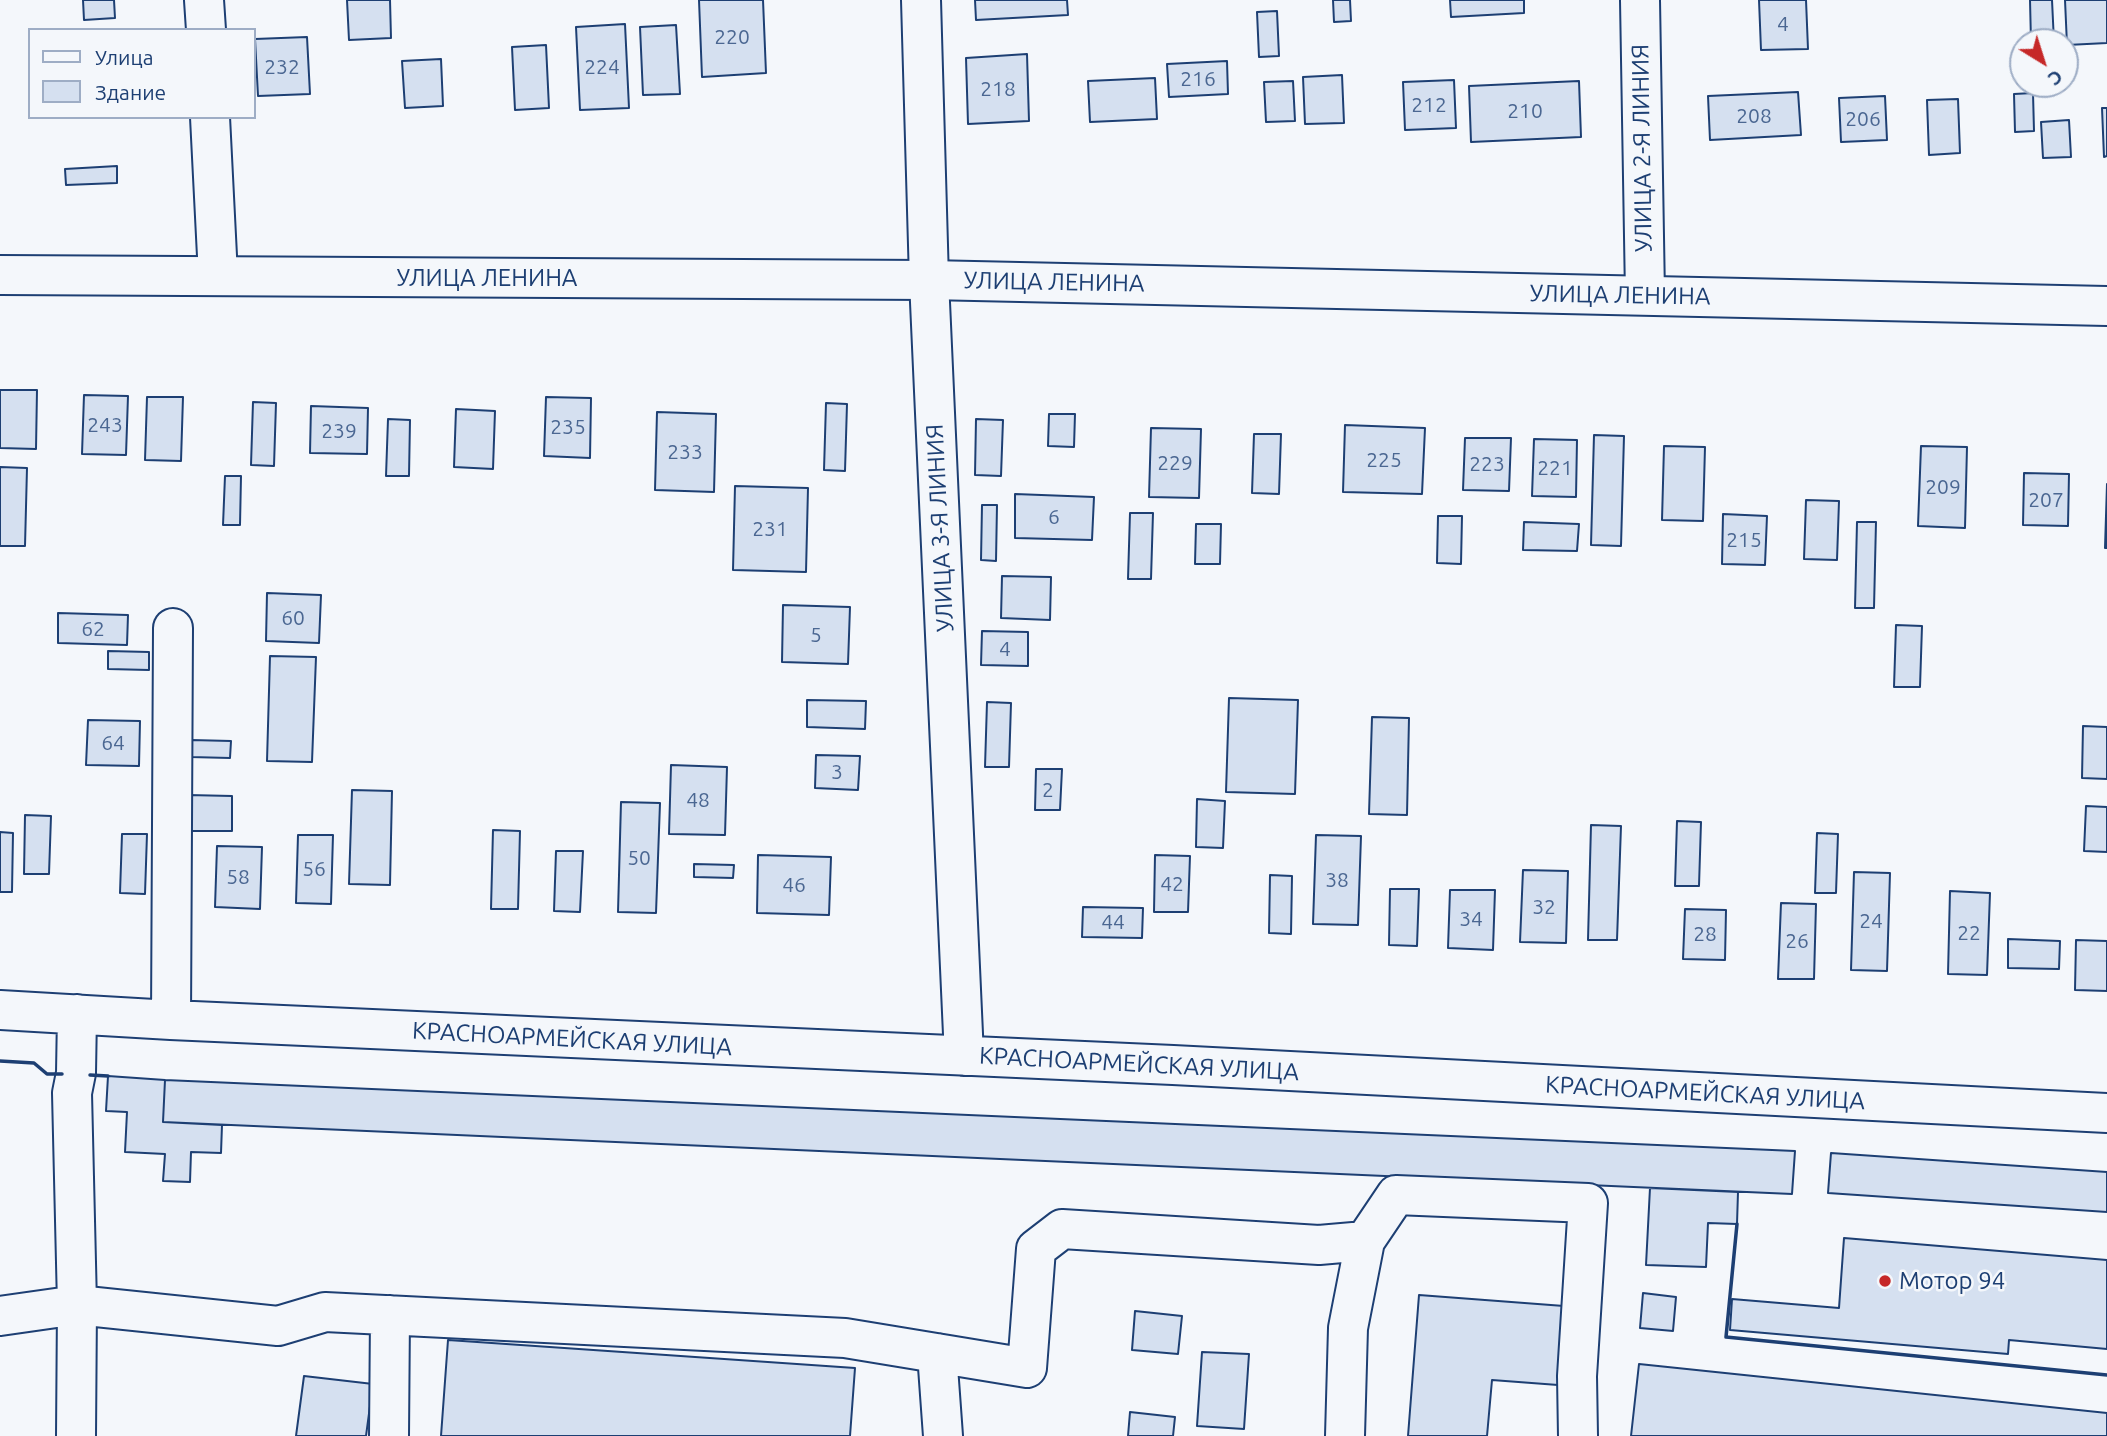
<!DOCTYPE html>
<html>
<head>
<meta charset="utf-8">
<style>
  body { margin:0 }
  #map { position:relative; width:2107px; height:1436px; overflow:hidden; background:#f4f7fb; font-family:Ubuntu,sans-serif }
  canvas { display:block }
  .legend { position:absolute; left:28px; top:28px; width:228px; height:91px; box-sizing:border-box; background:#f4f7fb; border:2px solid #9eadc5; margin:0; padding:9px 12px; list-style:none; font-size:21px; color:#1d3f73 }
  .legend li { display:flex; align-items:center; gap:14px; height:35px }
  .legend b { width:35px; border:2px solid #9eadc5 }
  .north { position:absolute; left:2009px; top:28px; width:70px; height:70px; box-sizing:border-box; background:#f4f7fb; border:2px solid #9eadc5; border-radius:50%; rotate:142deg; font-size:19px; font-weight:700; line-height:28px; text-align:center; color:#1d3f73 }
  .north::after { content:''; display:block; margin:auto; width:24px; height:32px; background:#c62828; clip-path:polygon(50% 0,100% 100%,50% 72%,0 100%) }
</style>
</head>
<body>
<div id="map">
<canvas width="2107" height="1436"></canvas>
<ul class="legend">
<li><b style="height:9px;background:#f4f7fb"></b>Улица</li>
<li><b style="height:19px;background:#d5e0f0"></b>Здание</li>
</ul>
<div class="north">С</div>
</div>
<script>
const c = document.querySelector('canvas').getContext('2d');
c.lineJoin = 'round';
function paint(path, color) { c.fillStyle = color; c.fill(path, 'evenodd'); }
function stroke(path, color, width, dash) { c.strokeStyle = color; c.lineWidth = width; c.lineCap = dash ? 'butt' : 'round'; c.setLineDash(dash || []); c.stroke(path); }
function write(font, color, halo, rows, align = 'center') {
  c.font = font + ' Ubuntu,sans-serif'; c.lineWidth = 5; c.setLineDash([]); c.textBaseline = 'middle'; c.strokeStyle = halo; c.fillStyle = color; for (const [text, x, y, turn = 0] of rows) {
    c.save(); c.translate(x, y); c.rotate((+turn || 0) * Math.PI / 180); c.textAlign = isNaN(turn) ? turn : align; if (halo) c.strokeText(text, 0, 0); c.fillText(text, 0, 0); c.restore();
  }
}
const building = new Path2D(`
  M83,0H114L115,18L84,20Z
  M347,0H390L391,38L349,40Z
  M699,0H763L766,73L702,77Z
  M975,0H1067L1068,15L976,20Z
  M1333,0H1350L1351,21L1334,22Z
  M1450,0H1524V13L1451,17Z
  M1759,0H1806L1808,49L1761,50Z
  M2030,0H2052L2054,42H2031Z
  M2065,0H2107V43L2067,45Z
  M1277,11L1279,56L1259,57L1257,12Z
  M625,24L629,108L580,110L576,27Z
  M676,25L680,94L643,95L640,27Z
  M307,37L310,94L258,96L255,39Z
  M546,45L549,108L515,110L512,47Z
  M1027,54L1029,121L968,124L966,58Z
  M441,59L443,106L405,108L402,61Z
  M1227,61L1228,94L1169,97L1167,64Z
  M1342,75L1344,123L1305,124L1303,77Z
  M1155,78L1157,119L1090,122L1088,81Z
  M1454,80L1456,128L1405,130L1403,82Z
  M1293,81L1295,121L1266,122L1264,82Z
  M1579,81L1581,137L1471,142L1469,86Z
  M1798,92L1801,135L1710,140L1708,96Z
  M2033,93L2034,131L2015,132L2014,94Z
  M1885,96L1887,140L1841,142L1839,98Z
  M1958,99L1960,153L1929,155L1927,100Z
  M2102,108H2107V156L2104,157Z
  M2069,120L2071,157L2043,158L2041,122Z
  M117,166V183L66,185L65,169Z
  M0,390H37L36,449L0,448Z
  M84,395L128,396L126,455L82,454Z
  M147,397H183L181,461L145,460Z
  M546,397L591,398L590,458L544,456Z
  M253,402L276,403L274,466L251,465Z
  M826,403L847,404L845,471L824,470Z
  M311,406L368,408L367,454L310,453Z
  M456,409L495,411L493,469L454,467Z
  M657,412L716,414L714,492L655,490Z
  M1049,414H1075L1074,447L1048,446Z
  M388,419L410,420L409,476H386Z
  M976,419L1003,420L1001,476L975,475Z
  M1345,425L1425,428L1422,494L1343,492Z
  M1151,428L1201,429L1199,498L1149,497Z
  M1254,434H1281L1279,494L1252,493Z
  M1594,435L1624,436L1621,546L1591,545Z
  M1465,438H1511L1509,491L1463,490Z
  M1534,439L1577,440L1576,497L1532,496Z
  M1664,446L1705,447L1703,521L1662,520Z
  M1921,446L1967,447L1965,528L1918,526Z
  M0,467L27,468L25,546H0Z
  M2024,473L2069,474L2068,526L2023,525Z
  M225,476H241L240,525H223Z
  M2107,484V548H2105Z
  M735,486L808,488L806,572L733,570Z
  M1015,494L1094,497L1092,540L1015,538Z
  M1806,500L1839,501L1837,560L1804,559Z
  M982,505H997L996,561L981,560Z
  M1130,513H1153L1151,579H1128Z
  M1723,514L1767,516L1765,565L1722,564Z
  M1438,516H1462L1461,564L1437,563Z
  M1524,522L1579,524L1577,551L1523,550Z
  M1857,522H1876L1874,608H1855Z
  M1196,524H1221L1220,564H1195Z
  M1002,576L1051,577L1050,620L1001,618Z
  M267,593L321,595L319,643L266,641Z
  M783,605L850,607L848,664L782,662Z
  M58,613L128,615L127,645L58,643Z
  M1896,625L1922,626L1920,687H1894Z
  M982,631L1028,632V666L981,665Z
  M108,651L149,652V670L108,669Z
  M270,656L316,657L312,762L267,761Z
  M1229,698L1298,700L1295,794L1226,792Z
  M807,700L866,701L865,729L807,727Z
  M987,702L1011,703L1009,767H985Z
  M1372,717L1409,718L1407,815L1369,814Z
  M88,720L140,721L139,766L86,765Z
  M2083,726L2107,727V779L2082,778Z
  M191,740L231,741L230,758L190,757Z
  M816,755L860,756L858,790L815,788Z
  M671,765L727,767L725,835L669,834Z
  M1036,769H1062L1060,810H1035Z
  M352,790L392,791L390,885L349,884Z
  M188,795L232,796V831H187Z
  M1197,799L1225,801L1223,848L1196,847Z
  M621,802L660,803L656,913L618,912Z
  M2086,806L2107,807V852L2084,851Z
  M25,815L51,816L49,874H24Z
  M1677,821L1701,822L1699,886H1675Z
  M1591,825L1621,826L1617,940H1588Z
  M493,830L520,831L518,909H491Z
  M0,832L13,833L12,892H0Z
  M1817,833L1838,834L1836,893H1815Z
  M122,834H147L145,894L120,893Z
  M298,835H333L331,904L296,903Z
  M1316,835L1361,836L1358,925L1313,924Z
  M217,846L262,847L260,909L215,907Z
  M556,851H583L580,912L554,911Z
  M758,855L831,857L829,915L757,913Z
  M1155,855L1190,856L1188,912H1154Z
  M694,864L734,865L733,878L694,877Z
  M1523,870L1568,871L1566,943L1520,942Z
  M1854,872L1890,873L1887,971L1851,970Z
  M1270,875L1292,876L1291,934L1269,933Z
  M1390,889H1419L1417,946L1389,945Z
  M1450,890H1495L1493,950L1448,948Z
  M1950,891L1990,893L1987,975L1948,974Z
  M1781,903L1816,904L1814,979H1778Z
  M1083,907L1143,908L1142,938L1082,937Z
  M1685,909L1726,910L1725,960L1683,959Z
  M2008,939L2060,941L2059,969L2008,968Z
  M2076,940L2107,941V991L2075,990Z
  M108,1076L165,1080L163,1122L222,1125L221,1153L191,1152L190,1182L163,1181L165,1154L125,1152L127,1112L106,1111Z
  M165,1080L1795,1151L1792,1194L163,1122Z
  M1831,1153L2107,1172V1212L1828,1193Z
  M1650,1188L1738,1192L1737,1224L1708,1223L1706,1267L1646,1265Z
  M1844,1238L2107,1260V1349L2009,1340L2008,1354L1730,1330L1732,1299L1839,1308Z
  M1643,1293L1676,1297L1673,1331L1640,1328Z
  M1419,1295L1564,1306L1558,1385L1492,1380L1487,1436H1408Z
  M1135,1311L1182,1316L1178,1354L1132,1350Z
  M448,1340L855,1368L850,1436H441Z
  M1202,1352L1249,1354L1244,1429L1197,1426Z
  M1639,1364L2107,1413V1436H1631Z
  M304,1376L373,1384L366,1436H296Z
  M1130,1412L1175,1417L1173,1436H1128Z`);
const minor = new Path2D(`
  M204,0L206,30
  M921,0L929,280L964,1056
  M1640,0L1645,295
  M210,117L218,276
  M0,1010L171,1020L1173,1065L2107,1113
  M171,1020L173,628
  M0,1316L77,1305L278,1326L325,1312L845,1338L1027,1368L1036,1249L1062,1229L1319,1245L1365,1241
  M937,1353L943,1436
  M76,1436L77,1305L72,1093L76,1073L77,1014
  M389,1436L390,1315
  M1345,1436L1348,1328L1365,1241L1396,1195L1588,1203L1577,1376L1578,1436`);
const major = new Path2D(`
  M0,275L929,280L2107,306`);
const wall = new Path2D(`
  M0,1061L34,1063L47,1074H62
  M90,1075L108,1076
  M1737,1224L1726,1337L2107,1375`);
const markers = [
  [1885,1281,7,"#c62828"]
];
const numberNames = [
  ["4",1783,24],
  ["220",732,37],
  ["232",282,67],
  ["224",602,67],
  ["216",1198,79],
  ["218",998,89],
  ["212",1429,105],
  ["210",1525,111],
  ["208",1754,116],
  ["206",1863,119],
  ["243",105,425],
  ["235",568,427],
  ["239",339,431],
  ["233",685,452],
  ["225",1384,460],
  ["229",1175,463],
  ["223",1487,464],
  ["221",1555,468],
  ["209",1943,487],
  ["207",2046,500],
  ["6",1054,517],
  ["231",770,529],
  ["215",1744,540],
  ["60",293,618],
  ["62",93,629],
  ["5",816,635],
  ["4",1005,649],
  ["64",113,743],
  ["3",837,772],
  ["2",1048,790],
  ["48",698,800],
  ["50",639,858],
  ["56",314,869],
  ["58",238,877],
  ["38",1337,880],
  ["42",1172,884],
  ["46",794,885],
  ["32",1544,907],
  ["34",1471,919],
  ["24",1871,921],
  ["44",1113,922],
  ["22",1969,933],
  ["28",1705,934],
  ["26",1797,941]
];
const streetNames = [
  ["УЛИЦА 2-Я ЛИНИЯ",1642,148,-91],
  ["УЛИЦА ЛЕНИНА",487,278],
  ["УЛИЦА ЛЕНИНА",1054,282,1],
  ["УЛИЦА ЛЕНИНА",1620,295,1],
  ["УЛИЦА 3-Я ЛИНИЯ",940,528,-93],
  ["КРАСНОАРМЕЙСКАЯ УЛИЦА",572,1039,3],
  ["КРАСНОАРМЕЙСКАЯ УЛИЦА",1139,1064,3],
  ["КРАСНОАРМЕЙСКАЯ УЛИЦА",1705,1093,3]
];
const poiNames = [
  ["Мотор 94",1899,1281]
];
paint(building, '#d5e0f0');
stroke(building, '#1d3f73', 2);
stroke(minor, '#1d3f73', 42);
stroke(major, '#1d3f73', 42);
stroke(minor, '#f4f7fb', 38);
stroke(major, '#f4f7fb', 38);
stroke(wall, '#1d3f73', 3.5);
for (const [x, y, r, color] of markers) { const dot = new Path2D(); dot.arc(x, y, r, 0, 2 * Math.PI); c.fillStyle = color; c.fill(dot); stroke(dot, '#f4f7fb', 2.5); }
write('21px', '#4b6792', null, numberNames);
write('24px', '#1d3f73', '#f4f7fb', streetNames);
write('24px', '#1d3f73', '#f4f7fb', poiNames, 'left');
</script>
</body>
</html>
